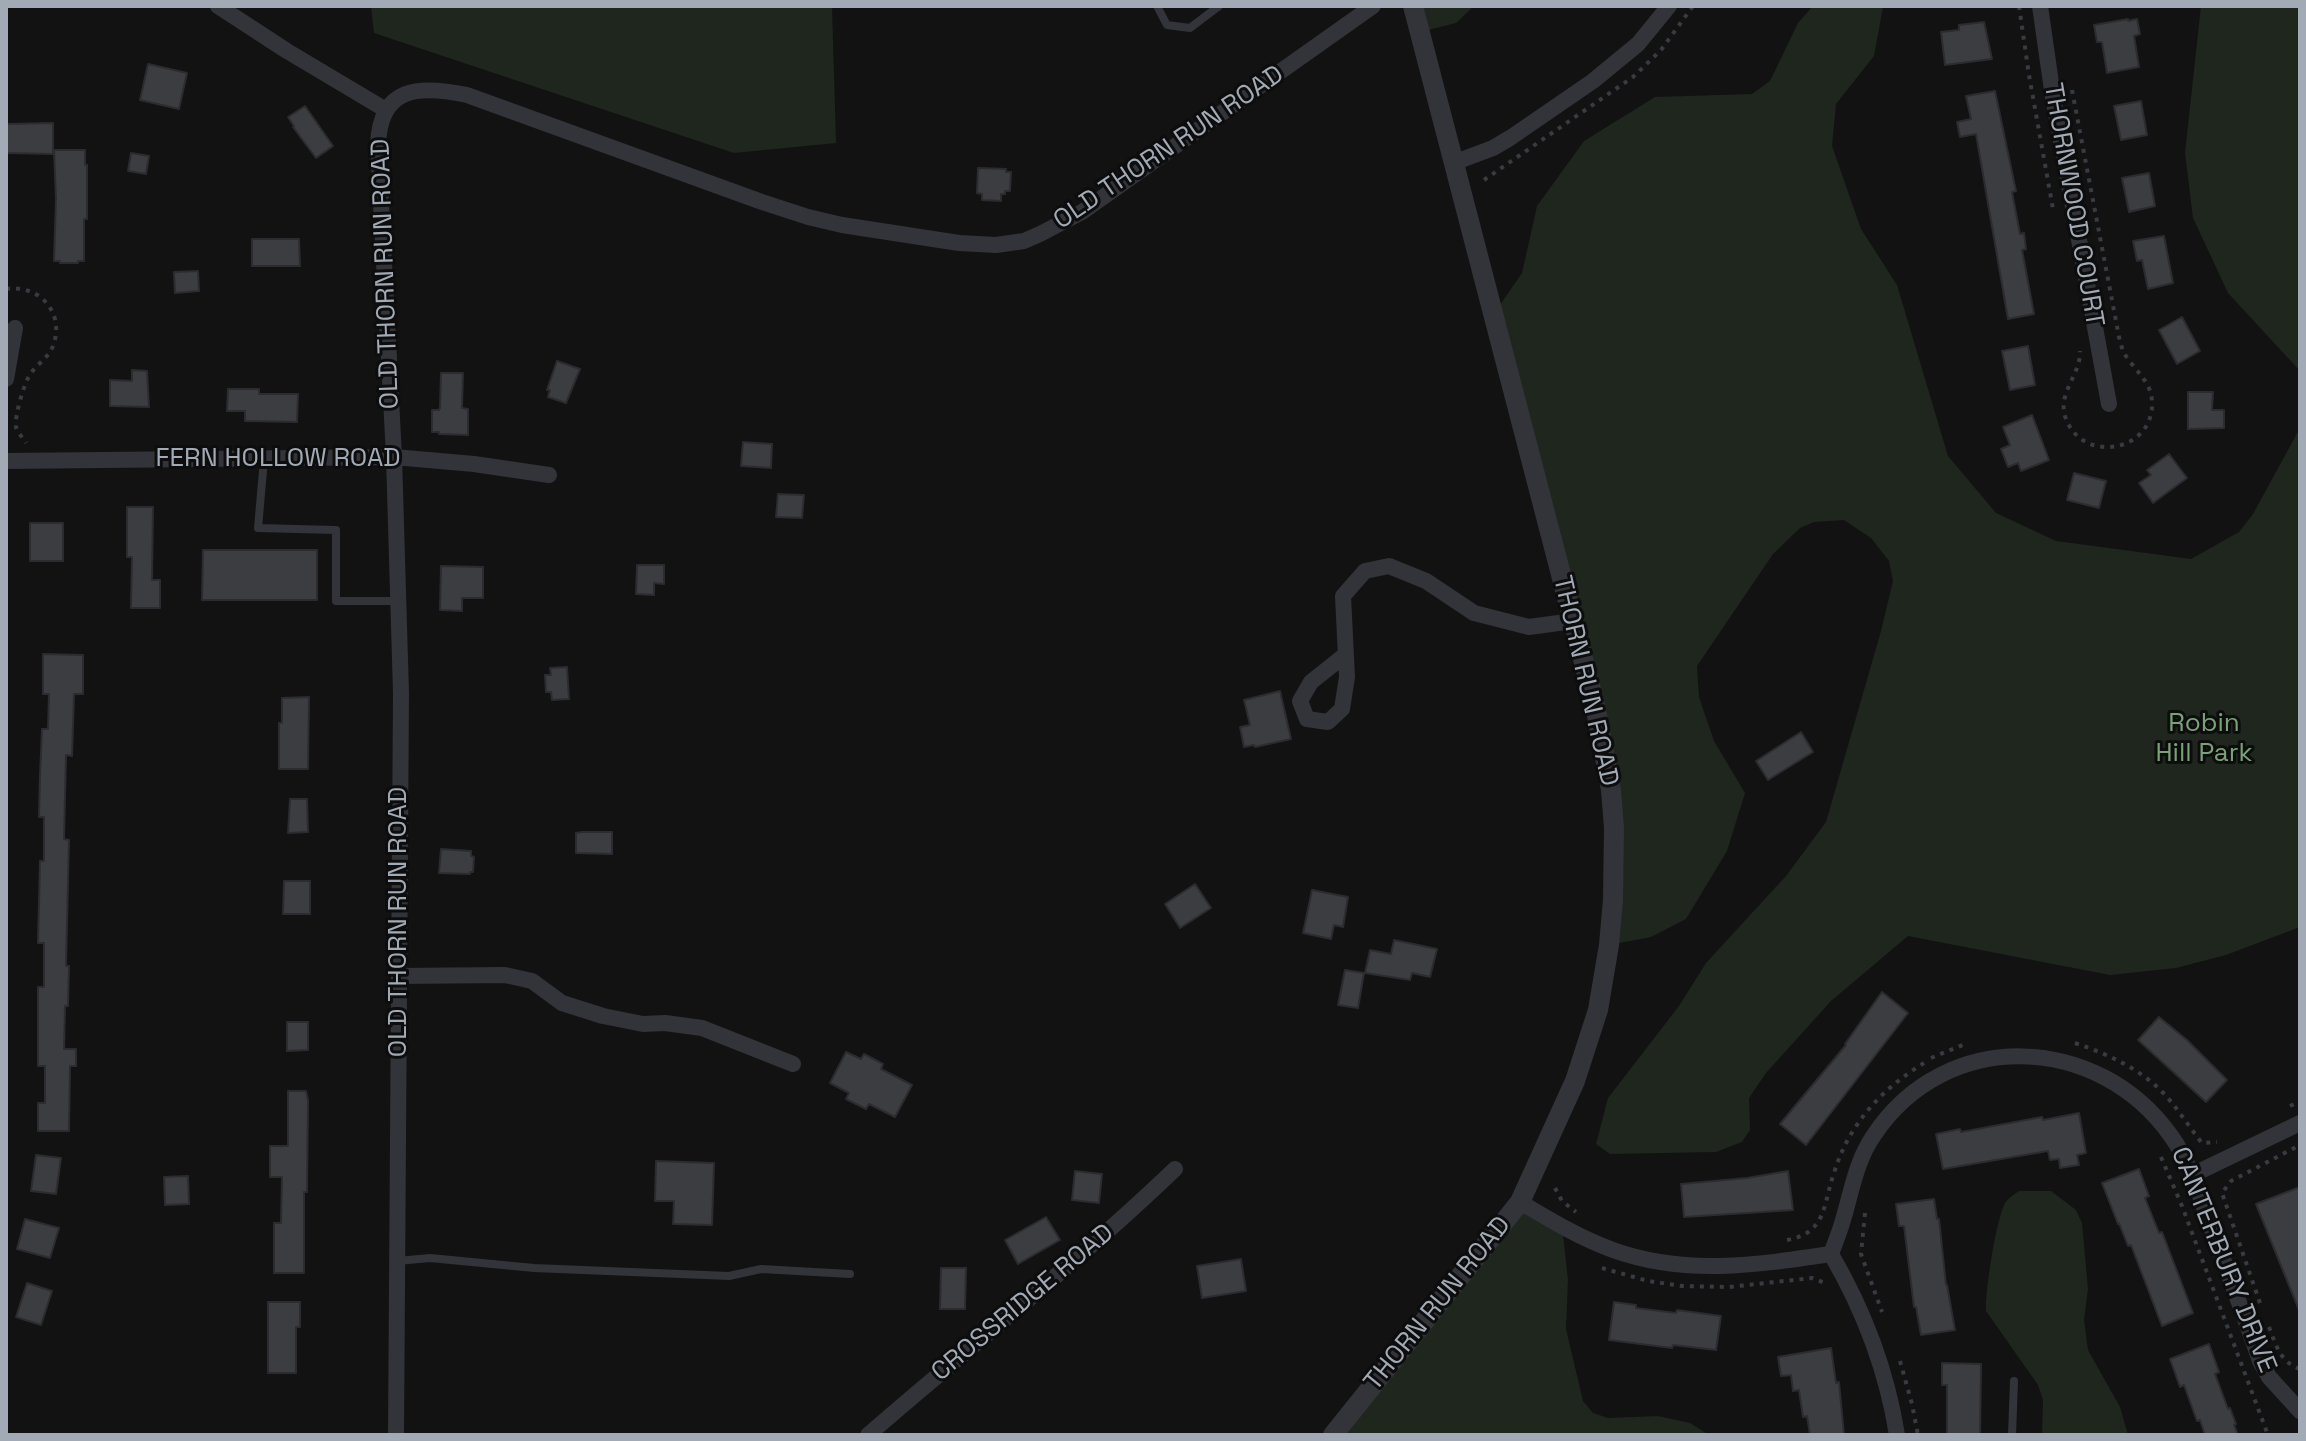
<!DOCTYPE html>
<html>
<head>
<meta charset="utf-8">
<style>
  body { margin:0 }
  #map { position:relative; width:2306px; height:1441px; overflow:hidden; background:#121213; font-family:"Space Grotesk",sans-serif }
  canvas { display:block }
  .frame { position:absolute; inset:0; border:8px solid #a2aab5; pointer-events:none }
</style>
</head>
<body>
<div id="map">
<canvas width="2306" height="1441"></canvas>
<div class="frame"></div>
</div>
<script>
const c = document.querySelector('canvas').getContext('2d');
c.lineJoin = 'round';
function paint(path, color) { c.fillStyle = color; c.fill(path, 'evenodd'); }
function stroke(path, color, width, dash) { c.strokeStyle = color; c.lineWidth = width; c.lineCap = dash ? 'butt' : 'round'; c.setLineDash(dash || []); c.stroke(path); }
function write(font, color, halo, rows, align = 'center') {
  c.font = font + ' "Space Grotesk",sans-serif'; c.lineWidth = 6; c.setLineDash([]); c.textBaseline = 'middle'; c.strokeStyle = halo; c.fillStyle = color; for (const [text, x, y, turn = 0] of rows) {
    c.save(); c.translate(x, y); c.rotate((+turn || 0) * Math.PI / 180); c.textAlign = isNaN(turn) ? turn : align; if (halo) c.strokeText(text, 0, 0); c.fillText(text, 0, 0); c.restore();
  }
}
const green = new Path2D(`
  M371,6H832L836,143L734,153L374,33Z
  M1413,6H1474L1456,23L1420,32Z
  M1813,6L1883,7L1874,56L1836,104L1832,146L1861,229L1897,285L1948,456L1996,513L2056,541L2191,559L2239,532L2253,514L2300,428V927L2226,955L2176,968L2110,975L1908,936L1831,1001L1766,1073L1749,1098L1750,1130L1742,1142L1716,1152L1610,1154L1596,1144L1608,1098L1679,1006L1706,963L1786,876L1826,822L1881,631L1893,581L1889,561L1871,538L1844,520L1814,522L1800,528L1773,554L1697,666L1699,697L1714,741L1745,793L1727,851L1686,919L1651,937L1609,945L1614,828L1493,315L1522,273L1537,206L1584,141L1655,97L1752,94L1770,81L1798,23Z
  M2201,6H2300V371L2228,293L2193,218L2185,153Z
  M2019,1191H2051L2076,1210L2082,1223L2088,1289L2084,1320L2088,1350L2120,1407L2128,1435H2042L2043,1400L2038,1385L1986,1311C1985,1291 1996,1220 2005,1203C2008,1198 2014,1195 2019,1191Z
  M1520,1202L1562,1226L1568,1280L1566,1329L1583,1401L1593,1413L1608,1418L1658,1416L1690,1423L1709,1435H1333Z`);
const building = new Path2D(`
  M2128,19V21L2137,19L2140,34L2134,36L2139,67L2107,73L2102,42H2097L2094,25Z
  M1984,22L1992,59L1945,65L1941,32L1959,30V25Z
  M148,64L187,73L179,109L140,100Z
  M1995,91L2016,191L2012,192L2020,234L2024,233L2026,249L2022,250L2034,314L2008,319L1976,134L1960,137L1957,122L1971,119L1966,96Z
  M2141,101L2147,135L2121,140L2114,106Z
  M305,106L333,146L316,158L293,127L294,126L288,117Z
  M53,123V154L6,153V124Z
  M54,150H85V165H87V219H84V261H78V263H60V261H54L56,199Z
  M131,153L149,156L146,174L128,171Z
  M978,168L1006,169V172H1011L1010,191H1005V194H1001V201L982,200V194L977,193Z
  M2149,173L2155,206L2129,212L2122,178Z
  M2164,236L2173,283L2148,289L2142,260L2137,261L2133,241Z
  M252,239H299L300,266H252Z
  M198,271L199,291L175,293L174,272Z
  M2182,317L2200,351L2177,364L2159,330Z
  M2028,346L2035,385L2010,390L2002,351Z
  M557,361L580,369L566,403L548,397L550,390H547Z
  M132,370L147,371L149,407L110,406V380L132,381Z
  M441,373H463L462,408L468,409V435L439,434V432H432V410H439L440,408Z
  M228,389H259V394H298L297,422L245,421V411H227Z
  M2188,392H2213L2212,410H2224V428L2188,429Z
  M2032,415L2049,460L2021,471L2018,463L2008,467L2001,449L2010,445L2003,427Z
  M743,442L772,444L771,468L741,466Z
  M2169,454L2187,478L2153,503L2139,483L2151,475L2147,470Z
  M2074,473L2106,481L2099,508L2067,500Z
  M778,494L804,495L802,518L776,517Z
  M127,507H153L152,580H160V608H131L132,557H127Z
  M30,523H63V561H30Z
  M203,550H317V600H202Z
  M637,565H664V584L654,583V595L636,594Z
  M441,566L483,567V598H462V611L440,610Z
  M43,654L83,655V694H74L72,756L66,755L64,839L69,840L66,966H69L68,1006H65L64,1049H76V1066H70L69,1131H38V1103H45V1066H38V987H44V943H38L40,861H44V817H39L40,776L42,729H48L49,694H43Z
  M567,667L569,699L552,700L551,692H546L545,675H551L550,668Z
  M1280,691L1291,739L1255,747L1254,745L1244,747L1240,727L1250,725L1244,700Z
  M309,697L308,769H279V723H282V698Z
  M1801,732L1813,752L1768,780L1756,761Z
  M290,799H307L308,832L288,833Z
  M582,832H612V854L576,853V833Z
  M441,849L471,851V856L474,857L473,872H470V874L439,873Z
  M284,881H310V914H283Z
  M1195,884L1211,908L1180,928L1165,904Z
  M1312,890L1348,897L1343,927L1334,925L1331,939L1303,933Z
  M1394,940L1437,949L1430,977L1412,973L1410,980L1365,973L1370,950L1391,954Z
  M1345,970L1364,973L1358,1008L1338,1005Z
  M1882,992L1908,1013L1806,1145L1780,1124L1846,1045L1845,1044Z
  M2159,1017L2187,1040L2227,1080L2206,1102L2138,1040Z
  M287,1022H308V1050L287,1051Z
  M846,1052L861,1059L864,1054L883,1064L881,1069L912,1085L895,1117L869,1104L866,1109L846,1099L849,1093L830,1083Z
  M288,1091H306L308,1100L307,1192H304V1273H274V1223H281L282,1177H270V1146H288Z
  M2079,1113L2086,1153L2077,1155L2079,1165L2060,1168L2059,1159L2050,1160L2048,1151L1943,1169L1936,1134L1960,1129L1961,1132L1972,1130L2042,1117L2043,1120Z
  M36,1155L61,1158L56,1194L31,1191Z
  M656,1161L714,1163L712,1225L673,1224L674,1201H655Z
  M2139,1169L2149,1196L2145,1198L2159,1233L2162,1232L2193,1313L2162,1326L2131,1245L2128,1246L2119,1223L2118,1224L2102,1183Z
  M1075,1171L1102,1174L1099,1203L1072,1200Z
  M1788,1171L1793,1210L1684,1217L1681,1184L1747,1178Z
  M188,1176L189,1204L165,1205L164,1177Z
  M2300,1187V1309L2299,1310L2256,1204Z
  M1934,1199L1937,1219H1939L1946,1285H1947L1955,1330L1921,1335L1916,1307H1914L1904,1226H1899L1896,1204Z
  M1046,1217L1060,1240L1018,1264L1005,1240Z
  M25,1219L59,1228L50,1258L17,1249Z
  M1241,1259L1246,1291L1202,1298L1197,1266Z
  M941,1268H966L965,1309H940Z
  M27,1283L52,1291L41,1325L16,1317Z
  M268,1302H300V1327H296V1373H268Z
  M1614,1302L1636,1305V1308L1676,1313L1677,1310L1721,1316L1716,1350L1673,1345L1672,1348L1609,1340Z
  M2209,1344L2219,1372L2215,1374L2228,1409L2230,1408L2236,1424L2234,1425L2238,1435H2205L2200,1420L2197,1421L2184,1385L2180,1387L2170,1359Z
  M1831,1348L1836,1383L1839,1382L1844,1435H1810L1807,1416L1803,1417L1799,1390L1793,1391L1791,1375L1781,1376L1778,1357Z
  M1942,1363L1981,1364L1980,1435H1947V1385H1942Z`);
const path = new Path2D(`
  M2019,6L2029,75L2053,209
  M2072,90L2119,337C2121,345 2123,353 2128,359C2138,373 2151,383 2152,401C2155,453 2080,465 2065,416C2058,392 2081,374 2080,351
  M1484,180L1633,77L1661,50L1693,6
  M6,289C38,284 64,311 54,343C50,357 39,362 31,373C25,380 14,417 16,427C18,433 23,438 26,443
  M6,496V477
  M2075,1043C2110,1055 2143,1070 2167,1097C2180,1112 2190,1128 2202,1143L2217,1142
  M1931,1058L1965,1044
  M2290,1106L2300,1101
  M2161,1157L2182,1206L2268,1435
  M1555,1188L1562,1201L1576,1212
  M1865,1213L1861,1254L1882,1312
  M1787,1240C1826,1233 1823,1206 1833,1176C1838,1160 1844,1145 1853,1131C1871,1102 1895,1081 1924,1063
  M1602,1268L1648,1281L1682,1286L1729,1287L1812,1278L1825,1283
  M2260,1303L2222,1193L2231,1181L2300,1145
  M2269,1327C2276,1345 2280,1362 2300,1369
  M1900,1361L1912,1404L1918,1435`);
const service = new Path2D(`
  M1157,6L1167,25L1190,28L1219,6
  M264,459L258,528L336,530V601H397
  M397,1261L430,1258L534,1268L729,1276L761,1269L850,1274
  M2012,1435L2014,1381`);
const minor = new Path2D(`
  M218,6L287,51L386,110
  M2040,6L2053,97L2109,404
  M1453,163L1493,148L1510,138L1593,81L1638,44L1669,6
  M6,379L15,328
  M6,461L394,457L474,464L549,475
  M1345,655L1311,682L1300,701L1307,719L1328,722L1342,709L1347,677L1343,596L1365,571L1389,566L1426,581L1474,613L1529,627L1573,621
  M399,976L505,975L532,981L562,1003L603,1016L643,1024L665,1023L702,1028L793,1064
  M2192,1175L2300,1123
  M1520,1202C1550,1220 1580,1238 1613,1250C1685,1276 1757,1265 1831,1254C1835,1243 1840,1231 1843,1220C1852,1190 1856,1161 1874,1135C1946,1027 2098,1033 2171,1136C2190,1162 2199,1194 2210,1224C2227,1270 2244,1315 2260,1361L2269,1377L2300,1411
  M1831,1254C1863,1309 1887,1372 1897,1435
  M396,1435L401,693L394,457L378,145C380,86 419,85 467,95L762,202L808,217L842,225L959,243L996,245L1024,241L1040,234L1082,212L1373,6
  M868,1435C970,1346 1077,1263 1175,1169`);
const tertiary = new Path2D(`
  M1333,1435L1520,1202L1575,1081L1598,1010L1609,945L1613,900L1614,828L1611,790L1595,705L1413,6`);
const streetNames = [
  ["OLD THORN RUN ROAD",1169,148,-34],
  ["THORNWOOD COURT",2073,205,80],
  ["OLD THORN RUN ROAD",386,274,-92],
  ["FERN HOLLOW ROAD",278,459],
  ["THORN RUN ROAD",1585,681,77],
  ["OLD THORN RUN ROAD",399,922,-90],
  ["CANTERBURY DRIVE",2223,1260,68],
  ["CROSSRIDGE ROAD",1023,1303,-40],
  ["THORN RUN ROAD",1438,1304,-51]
];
const parkNames = [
  ["Robin",2204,724],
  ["Hill Park",2204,754]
];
paint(green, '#1e261e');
paint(building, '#3c3d41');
stroke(building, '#2c2c30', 2);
stroke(path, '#383b40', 4, [4, 6]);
stroke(service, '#323439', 8);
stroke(minor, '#323439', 16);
stroke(tertiary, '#323439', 20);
write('26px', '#a2aab5', '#0d0d0e', streetNames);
write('26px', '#7aa178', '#0d0d0e', parkNames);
</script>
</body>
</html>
